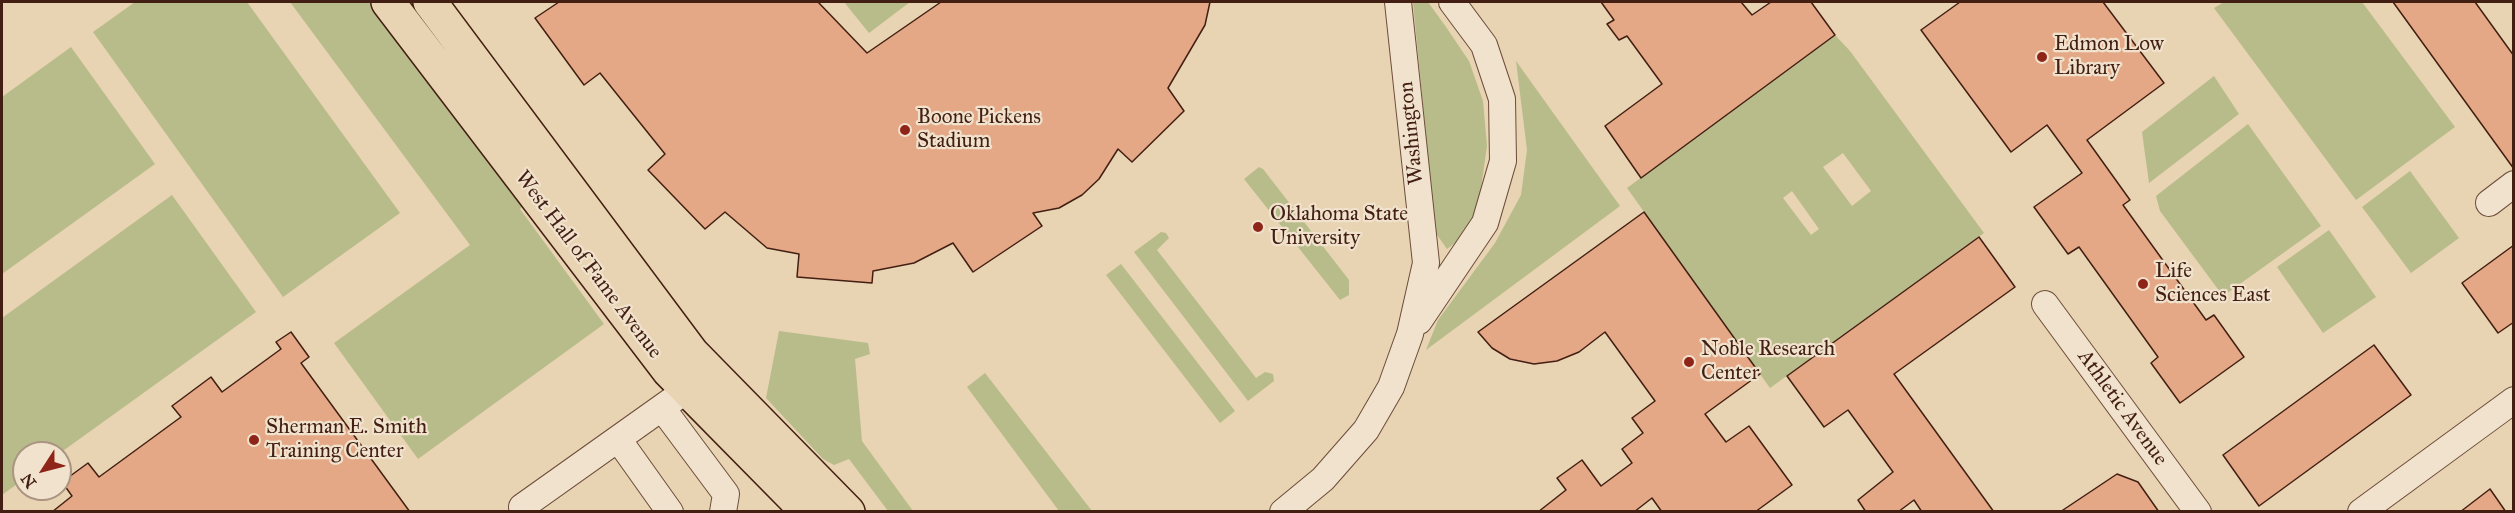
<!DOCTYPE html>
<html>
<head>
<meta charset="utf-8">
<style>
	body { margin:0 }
	#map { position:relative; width:2515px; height:513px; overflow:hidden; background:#e8d3b2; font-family:"IM FELL Great Primer",serif }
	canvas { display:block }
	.frame { position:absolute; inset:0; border:3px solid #421f12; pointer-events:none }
	.north { position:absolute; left:12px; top:441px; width:60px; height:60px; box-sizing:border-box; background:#f0e2cd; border:2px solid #aa9482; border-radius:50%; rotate:234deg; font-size:16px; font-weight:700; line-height:24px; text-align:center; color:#421f12 }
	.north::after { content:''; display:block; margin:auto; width:21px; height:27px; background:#8f2418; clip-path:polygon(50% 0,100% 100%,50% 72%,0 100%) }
</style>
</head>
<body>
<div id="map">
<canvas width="2515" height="513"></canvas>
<div class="frame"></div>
<div class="north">N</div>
</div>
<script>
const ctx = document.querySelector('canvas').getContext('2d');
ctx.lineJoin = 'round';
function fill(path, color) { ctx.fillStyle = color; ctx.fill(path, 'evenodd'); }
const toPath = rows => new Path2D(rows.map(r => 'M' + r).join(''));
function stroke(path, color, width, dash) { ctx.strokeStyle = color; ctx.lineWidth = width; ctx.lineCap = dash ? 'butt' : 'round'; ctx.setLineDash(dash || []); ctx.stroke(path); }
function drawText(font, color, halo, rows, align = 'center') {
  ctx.font = font + ' "IM FELL Great Primer",serif'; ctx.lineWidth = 4.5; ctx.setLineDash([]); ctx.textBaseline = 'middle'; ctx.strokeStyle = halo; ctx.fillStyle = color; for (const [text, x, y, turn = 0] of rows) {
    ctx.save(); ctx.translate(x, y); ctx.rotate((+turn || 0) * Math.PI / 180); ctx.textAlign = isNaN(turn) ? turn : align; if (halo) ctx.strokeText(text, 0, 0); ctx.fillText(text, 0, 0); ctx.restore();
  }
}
const green = toPath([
	[135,2,247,2,400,213,283,297,93,32],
	[290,2,374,2,524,205,520,209,604,324,418,459,334,343,470,245],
	[844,2,910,2,869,33],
	[1413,2,1428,2,1446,27,1469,61,1483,101,1487,146,1481,188,1473,218,1458,241,1447,249,1435,232],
	[2224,2,2362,2,2455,127,2356,200,2214,8],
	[1835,35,1850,51,1984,233,1770,388,1627,188],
	[1843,153,1871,191,1852,206,1823,167],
	[1792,191,1819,229,1811,235,1783,198],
	[71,47,155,164,2,274,2,97],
	[1516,61,1620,206,1426,350,1438,320,1495,243,1521,195,1527,150],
	[2214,76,2239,114,2149,183,2142,132],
	[2248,124,2321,226,2223,296,2160,211,2156,196],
	[1259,167,1263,169,1349,280,1349,295,1340,300,1244,179],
	[2410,171,2459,238,2411,273,2362,207],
	[172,195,256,312,60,453,24,453,24,479,2,495,2,318],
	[2329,230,2376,297,2323,333,2277,267],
	[1161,232,1166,233,1169,238,1157,250,1256,378,1265,372,1273,374,1274,381,1248,401,1134,252],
	[1121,264,1235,411,1220,423,1106,275],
	[779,331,868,343,870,354,855,359,862,441,913,511,888,511,849,459,834,465,823,459,766,398],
	[985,373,1092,511,1059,511,967,387]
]);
const building = toPath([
	[559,2,818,2,867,53,941,2,1210,2,1205,25,1168,88,1184,111,1132,162,1118,149,1099,179,1082,195,1059,208,1033,213,1042,226,973,272,953,243,914,263,873,271,872,283,797,277,799,254,767,248,725,212,705,229,648,170,665,154,620,98,600,73,584,85,535,18,559,2],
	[1601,2,1741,2,1752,15,1771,2,1811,2,1835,35,1641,178,1605,126,1662,84,1627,36,1619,40,1607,24,1614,20,1601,2],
	[1960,2,2103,2,2164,83,2087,140,2130,200,2123,205,2206,320,2214,315,2244,357,2180,403,2151,363,2158,357,2079,247,2068,254,2034,207,2082,173,2047,125,2011,152,1921,30,1960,2],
	[2393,2,2475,2,2514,56,2514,169,2393,2],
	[1644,212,1760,374,1705,414,1726,442,1749,426,1792,485,1755,512,1662,512,1652,498,1634,512,1538,512,1566,490,1557,478,1582,460,1601,486,1632,463,1622,449,1643,433,1632,418,1655,401,1605,332,1579,352,1557,361,1534,364,1510,359,1492,348,1478,332,1644,212],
	[1979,237,2015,287,1894,374,1994,512,1922,512,1914,500,1898,512,1866,512,1858,500,1893,472,1848,410,1824,427,1787,376,1979,237],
	[2514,245,2514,322,2498,333,2462,283,2514,245],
	[291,332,309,357,301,363,410,512,52,512,72,496,62,482,88,463,99,477,181,417,172,406,211,377,222,392,281,349,276,342,291,332],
	[2374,345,2411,395,2259,506,2223,455,2374,345],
	[2117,474,2138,482,2159,512,2060,512,2117,474],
	[2490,489,2506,512,2460,512,2490,489]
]);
const minor = toPath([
	[2489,203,2514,184],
	[2045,304,2198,512],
	[1419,321,1485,223,1503,161,1502,99,1484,45,1452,2],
	[662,408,726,494,723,512],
	[618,439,670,512],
	[525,512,522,507,688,389],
	[1283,512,1323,479,1366,430,1391,387,1410,334,1426,263,1398,2],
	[2361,512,2514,400]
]);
const major = toPath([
	[388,2,669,371,808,512],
	[430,2,692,353,848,512]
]);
const markers = [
	[2042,57,6,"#8f2418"],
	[905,130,6,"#8f2418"],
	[1258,227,6,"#8f2418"],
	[2143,284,6,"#8f2418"],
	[1689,362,6,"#8f2418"],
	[254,440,6,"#8f2418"]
];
const poiNames = [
	["Edmon Low",2054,45],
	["Library",2054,69],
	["Boone Pickens",917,118],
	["Stadium",917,142],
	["Oklahoma State",1270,215],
	["University",1270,239],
	["Life",2155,272],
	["Sciences East",2155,296],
	["Noble Research",1701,350],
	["Center",1701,374],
	["Sherman E. Smith",266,428],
	["Training Center",266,452]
];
const streetNames = [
	["Washington",1412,133,-96],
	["West Hall of Fame Avenue",588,265,53],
	["Athletic Avenue",2122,408,54]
];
fill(green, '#b8bc8a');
fill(building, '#e5a886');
stroke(building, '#421f12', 1.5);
stroke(minor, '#6c4c3a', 28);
stroke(major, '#421f12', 36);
stroke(minor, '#f0e2cd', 26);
stroke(major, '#e8d3b2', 33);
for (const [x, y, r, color] of markers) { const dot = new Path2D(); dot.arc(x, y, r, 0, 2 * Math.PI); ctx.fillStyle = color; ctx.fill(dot); stroke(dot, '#f0e2cd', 2); }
drawText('21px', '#421f12', '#f0e2cd', poiNames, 'left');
drawText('21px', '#421f12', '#f0e2cd', streetNames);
</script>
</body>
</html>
